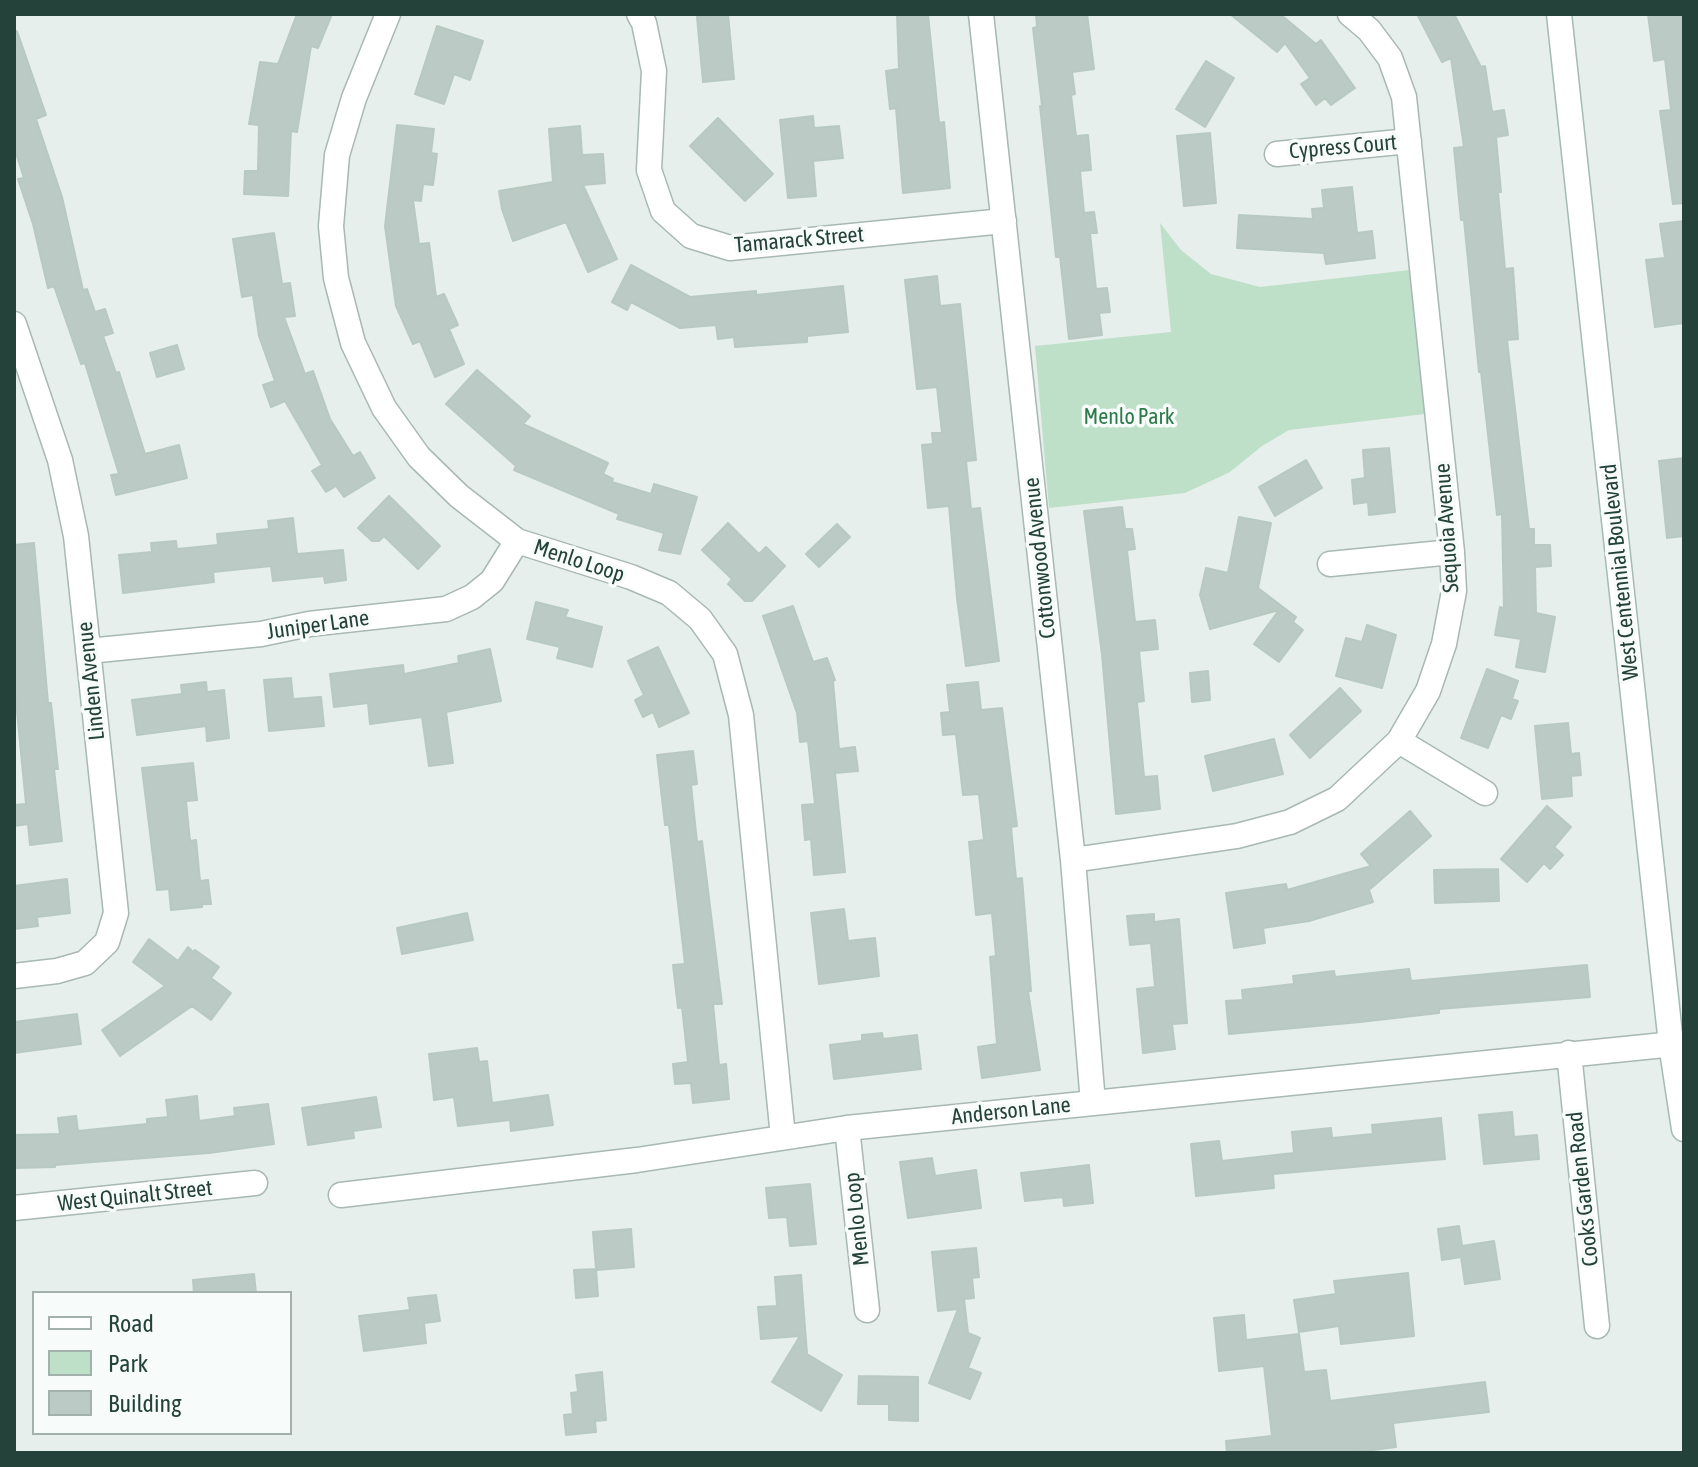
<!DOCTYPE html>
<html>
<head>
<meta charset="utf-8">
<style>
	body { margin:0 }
	#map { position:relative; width:1698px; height:1467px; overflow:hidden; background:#e6efeb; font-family:"Asap Condensed",sans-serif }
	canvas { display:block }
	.frame { position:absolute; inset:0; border:16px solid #24423a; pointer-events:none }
	.legend { position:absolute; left:32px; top:1291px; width:260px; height:144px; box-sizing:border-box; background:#f7fbf9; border:2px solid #a3b1ad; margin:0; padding:10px 14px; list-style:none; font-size:24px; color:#24423a }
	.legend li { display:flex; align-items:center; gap:16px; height:40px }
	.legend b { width:40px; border:2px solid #a3b1ad }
</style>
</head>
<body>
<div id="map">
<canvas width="1698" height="1467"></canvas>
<div class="frame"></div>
<ul class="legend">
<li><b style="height:10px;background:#fff"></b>Road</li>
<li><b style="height:22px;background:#bfe0c8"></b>Park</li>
<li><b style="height:22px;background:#bbcac4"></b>Building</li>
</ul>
</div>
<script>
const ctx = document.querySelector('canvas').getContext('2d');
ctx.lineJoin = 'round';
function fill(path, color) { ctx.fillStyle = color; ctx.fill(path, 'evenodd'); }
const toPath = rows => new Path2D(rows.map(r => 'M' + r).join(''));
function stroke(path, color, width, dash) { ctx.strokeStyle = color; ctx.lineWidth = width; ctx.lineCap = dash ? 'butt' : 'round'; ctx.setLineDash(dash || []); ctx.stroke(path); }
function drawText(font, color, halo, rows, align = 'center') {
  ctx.font = font + ' "Asap Condensed",sans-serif'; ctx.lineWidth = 7; ctx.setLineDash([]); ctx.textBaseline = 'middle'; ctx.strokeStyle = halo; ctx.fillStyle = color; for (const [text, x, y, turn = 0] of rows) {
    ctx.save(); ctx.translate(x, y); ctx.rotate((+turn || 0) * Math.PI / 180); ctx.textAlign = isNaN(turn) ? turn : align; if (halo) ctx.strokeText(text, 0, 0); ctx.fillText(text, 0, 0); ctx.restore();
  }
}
const green = toPath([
	[1160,223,1181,250,1211,274,1260,287,1410,270,1425,414,1289,430,1262,446,1230,472,1185,493,1049,508,1035,346,1171,332]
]);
const building = toPath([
	[297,14,332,14,318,48,311,46,297,132,291,131,288,196,244,194,245,171,258,171,259,125,249,124,260,62,278,64,297,14],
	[728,14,734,79,703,82,697,17,728,14],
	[897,14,928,14,939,123,944,122,950,188,903,193,896,108,890,109,886,71,899,69,897,14],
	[1036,14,1087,14,1094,69,1072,72,1075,94,1071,95,1076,136,1088,135,1091,170,1080,171,1084,213,1094,212,1097,233,1090,233,1096,289,1107,288,1110,312,1099,313,1102,335,1069,339,1060,256,1056,257,1040,106,1042,106,1033,28,1037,27,1036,14],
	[1230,14,1280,14,1316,44,1321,40,1355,88,1331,105,1325,98,1316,105,1301,84,1310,78,1285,43,1277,52,1230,14],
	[1417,14,1454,14,1481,67,1485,66,1492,112,1504,110,1508,135,1496,137,1501,192,1498,192,1505,269,1513,268,1518,339,1507,340,1529,529,1534,529,1534,545,1550,545,1551,566,1535,567,1536,613,1555,617,1545,672,1516,667,1521,639,1495,635,1500,607,1504,608,1502,514,1497,515,1481,372,1479,372,1464,220,1461,220,1454,148,1464,147,1451,58,1442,62,1417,14],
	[1648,14,1684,14,1684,203,1673,204,1660,111,1671,110,1665,59,1654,61,1648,14],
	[437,26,483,41,470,80,454,74,444,104,415,94,437,26],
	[17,31,46,115,36,119,62,197,83,290,87,289,95,312,105,309,113,333,103,336,116,373,119,372,145,454,179,445,187,478,116,495,111,475,119,474,85,363,81,364,54,286,48,288,33,224,18,179,24,178,14,147,14,32,17,31],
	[1206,61,1234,78,1205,127,1176,109,1206,61],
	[813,116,814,128,839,126,843,158,813,161,816,196,788,198,780,120,813,116],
	[718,118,773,174,745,201,690,146,718,118],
	[397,125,434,129,431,153,437,154,433,185,423,184,421,201,413,200,419,244,429,243,436,297,444,294,458,325,449,329,464,364,435,377,420,341,413,344,396,306,385,226,397,125],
	[580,126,582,155,603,154,605,183,583,185,617,259,588,272,566,222,513,241,502,209,499,191,553,182,549,129,580,126],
	[1210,133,1216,203,1184,206,1177,136,1210,133],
	[1352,187,1357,233,1372,231,1375,258,1326,264,1324,253,1237,248,1239,215,1313,219,1312,209,1324,208,1322,190,1352,187],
	[1684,221,1684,323,1655,327,1646,260,1665,258,1660,224,1684,221],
	[274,233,282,284,290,283,295,316,284,317,305,374,313,371,330,419,353,456,360,452,375,478,344,497,336,486,326,492,312,471,322,465,285,401,271,407,263,385,275,381,259,336,253,295,242,297,233,239,274,233],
	[631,265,690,297,756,291,756,295,843,286,848,332,807,336,807,342,735,347,734,337,718,339,716,325,680,328,631,302,627,310,612,302,631,265],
	[937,276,940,306,960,304,976,460,966,461,971,509,980,508,999,661,966,666,957,598,949,506,928,508,922,445,933,444,932,433,942,433,937,387,917,389,905,280,937,276],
	[177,345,184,369,157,377,150,353,177,345],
	[477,370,530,416,523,424,608,463,603,474,613,479,612,482,651,494,654,484,697,497,680,554,659,550,664,533,617,519,619,514,514,470,516,466,446,404,477,370],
	[1389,448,1395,512,1369,515,1368,502,1354,504,1352,480,1365,478,1363,450,1389,448],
	[1684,458,1684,536,1667,538,1659,461,1684,458],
	[1306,460,1322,488,1275,516,1259,487,1306,460],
	[389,496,440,546,418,569,384,536,379,541,372,541,358,528,389,496],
	[1122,507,1125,529,1132,529,1135,549,1127,550,1135,622,1155,620,1158,649,1139,651,1144,701,1137,702,1144,777,1157,776,1160,809,1116,814,1102,655,1084,511,1122,507],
	[1239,517,1271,523,1258,588,1296,617,1293,622,1303,630,1279,662,1254,644,1279,610,1210,629,1200,595,1206,568,1228,573,1239,517],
	[293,518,297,554,343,550,346,580,325,583,324,576,273,581,271,566,213,572,214,582,123,593,119,555,152,552,151,543,176,541,177,549,218,545,217,534,269,529,268,521,293,518],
	[728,523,759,554,766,547,785,566,752,601,745,601,728,584,732,579,702,550,728,523],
	[837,524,850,537,819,567,806,554,837,524],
	[34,543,48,703,51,703,58,769,54,769,62,841,30,845,28,824,14,826,14,805,26,804,14,681,14,545,34,543],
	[536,602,568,610,565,617,602,627,592,667,557,658,560,647,527,639,536,602],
	[793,606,813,662,827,658,835,680,833,681,839,749,855,747,858,771,835,773,845,872,814,875,811,839,805,840,802,805,815,804,808,741,800,742,797,713,763,616,793,606],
	[1367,625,1396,635,1382,688,1336,676,1346,638,1362,642,1367,625],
	[658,647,689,713,659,727,653,712,643,717,635,700,644,695,628,661,658,647],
	[490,649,501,701,446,712,453,763,429,766,422,717,370,724,368,703,334,707,330,674,403,665,404,674,459,663,458,656,490,649],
	[1487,669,1518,681,1512,699,1518,701,1511,719,1501,715,1488,748,1461,738,1487,669],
	[1208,671,1210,700,1192,702,1190,673,1208,671],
	[291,678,293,699,321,697,324,726,269,731,264,680,291,678],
	[206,682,207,692,224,690,229,738,207,741,206,726,137,735,132,700,182,694,181,685,206,682],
	[978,682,981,710,1002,708,1017,826,1011,827,1016,879,1022,878,1031,991,1028,991,1040,1070,982,1078,978,1047,997,1044,990,957,996,956,992,913,976,915,969,842,984,840,979,794,963,795,956,734,943,735,941,713,950,712,947,685,978,682],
	[1340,688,1361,711,1310,758,1290,735,1340,688],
	[1568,723,1571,754,1579,753,1581,775,1571,776,1572,796,1542,799,1535,726,1568,723],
	[1274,739,1283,774,1213,791,1205,756,1274,739],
	[693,751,697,784,691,785,697,842,702,841,722,1004,713,1004,719,1065,726,1064,729,1099,693,1103,691,1083,675,1084,673,1064,688,1062,682,1007,678,1008,673,965,685,964,669,825,665,825,657,755,693,751],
	[193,763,197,800,186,801,190,841,196,840,200,881,208,880,211,904,202,904,202,907,171,910,169,889,157,890,142,768,193,763],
	[1547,806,1571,827,1554,847,1563,855,1550,869,1544,863,1527,882,1501,859,1547,806],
	[1410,811,1431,836,1369,890,1373,902,1309,921,1263,928,1265,943,1234,948,1226,893,1286,884,1287,890,1371,866,1361,854,1410,811],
	[1498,869,1499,901,1435,903,1434,870,1498,869],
	[67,879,70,913,37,917,38,926,14,929,14,886,67,879],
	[844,909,848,941,875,938,879,976,819,984,811,913,844,909],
	[467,913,473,940,402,954,397,928,467,913],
	[1154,914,1154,922,1179,919,1187,1023,1172,1024,1175,1049,1143,1053,1137,989,1155,987,1151,943,1130,945,1127,916,1154,914],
	[149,939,178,961,188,947,193,952,195,950,219,967,211,978,231,993,211,1020,192,1006,120,1056,102,1030,165,986,133,962,149,939],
	[1587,965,1590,997,1439,1009,1439,1013,1360,1022,1229,1034,1226,1001,1243,1000,1242,990,1294,984,1293,976,1334,971,1335,977,1409,969,1411,981,1587,965],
	[77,1014,81,1044,14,1053,14,1022,77,1014],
	[882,1033,883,1039,917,1035,921,1069,834,1079,830,1045,862,1041,862,1035,882,1033],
	[477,1048,479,1062,487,1061,492,1103,548,1095,553,1125,511,1131,510,1120,458,1126,454,1097,434,1100,429,1054,477,1048],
	[197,1096,199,1121,235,1116,234,1108,268,1104,274,1144,209,1153,55,1165,55,1167,14,1168,14,1135,60,1134,58,1118,76,1116,78,1131,147,1124,147,1119,168,1117,166,1100,197,1096],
	[376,1097,381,1127,353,1131,354,1138,308,1145,302,1108,376,1097],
	[1512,1112,1514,1137,1537,1135,1539,1159,1484,1164,1479,1115,1512,1112],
	[1441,1118,1445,1159,1273,1174,1274,1188,1196,1196,1191,1144,1219,1141,1222,1161,1294,1153,1292,1132,1331,1128,1332,1138,1373,1134,1372,1125,1441,1118],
	[932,1158,935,1176,976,1170,981,1208,908,1218,900,1162,932,1158],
	[1089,1165,1093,1203,1064,1206,1063,1197,1025,1201,1021,1173,1089,1165],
	[810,1184,816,1244,790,1246,787,1217,769,1218,766,1188,810,1184],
	[1459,1226,1462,1246,1494,1241,1500,1279,1465,1284,1461,1257,1442,1260,1438,1229,1459,1226],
	[631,1229,634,1267,596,1270,598,1296,576,1298,574,1270,596,1269,593,1232,631,1229],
	[976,1248,979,1277,972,1278,974,1298,964,1299,968,1333,980,1338,968,1368,981,1373,970,1399,929,1383,958,1309,938,1311,932,1252,976,1248],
	[1408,1273,1414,1336,1341,1344,1339,1326,1299,1332,1294,1300,1336,1294,1334,1281,1408,1273],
	[254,1274,256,1293,194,1293,193,1280,254,1274],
	[801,1275,807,1354,842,1375,821,1411,772,1382,800,1336,761,1339,758,1307,777,1306,775,1277,801,1275],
	[436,1295,440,1321,424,1323,426,1343,364,1351,359,1316,410,1310,408,1298,436,1295],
	[1244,1315,1246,1340,1299,1334,1304,1372,1326,1370,1330,1401,1485,1382,1489,1412,1393,1423,1396,1447,1350,1453,1227,1453,1226,1441,1272,1436,1264,1366,1219,1371,1214,1318,1244,1315],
	[602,1372,606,1420,595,1421,596,1432,566,1435,564,1415,573,1414,571,1393,578,1392,576,1375,602,1372],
	[859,1376,918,1377,918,1421,889,1420,889,1404,858,1404,859,1376]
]);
const minor = toPath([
	[388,14,354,98,337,155,331,226,336,278,353,343,384,408,419,457,459,496,517,541,631,577,669,593,700,619,725,654,741,715,783,1137],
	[639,14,644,23,654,71,649,170,663,211,691,236,730,248,1004,221],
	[981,14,1073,860,1093,1103],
	[1277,154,1409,141],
	[14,324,60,460,76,536,116,913,107,942,85,963,57,971,14,976],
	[1330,564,1452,552],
	[88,651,261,634,309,624,446,609,472,597,492,581,517,541],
	[1399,741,1485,793],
	[1073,860,1237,836,1290,822,1337,799,1399,741,1428,691,1444,644,1454,591,1452,552,1404,97,1390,58,1369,30,1350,14],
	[1569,1053,1597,1326],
	[847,1128,867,1310],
	[341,1195,637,1160,847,1128,1684,1043],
	[14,1208,255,1183]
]);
const secondary = toPath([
	[1559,14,1671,1044,1684,1129]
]);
const streetNames = [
	["Cypress Court",1343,147,-5],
	["Tamarack Street",799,240,-5],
	["Sequoia Avenue",1447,528,-94],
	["Cottonwood Avenue",1040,558,-96],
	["Menlo Loop",579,561,18],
	["West Centennial Boulevard",1620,572,-96],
	["Juniper Lane",318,625,-8],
	["Linden Avenue",91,681,-96],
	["Anderson Lane",1011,1111,-6],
	["Cooks Garden Road",1583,1189,-96],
	["West Quinalt Street",135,1196,-6],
	["Menlo Loop",857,1219,-96]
];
const parkNames = [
	["Menlo Park",1129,417]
];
fill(green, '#bfe0c8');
fill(building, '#bbcac4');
stroke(building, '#b8c9c2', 2);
stroke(minor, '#a8b8b2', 27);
stroke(secondary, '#a4bbb3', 27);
stroke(minor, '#fff', 24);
stroke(secondary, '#fff', 24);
drawText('22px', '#24423a', '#f7fbf9', streetNames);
drawText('22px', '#2d7a4b', '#f7fbf9', parkNames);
</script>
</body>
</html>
